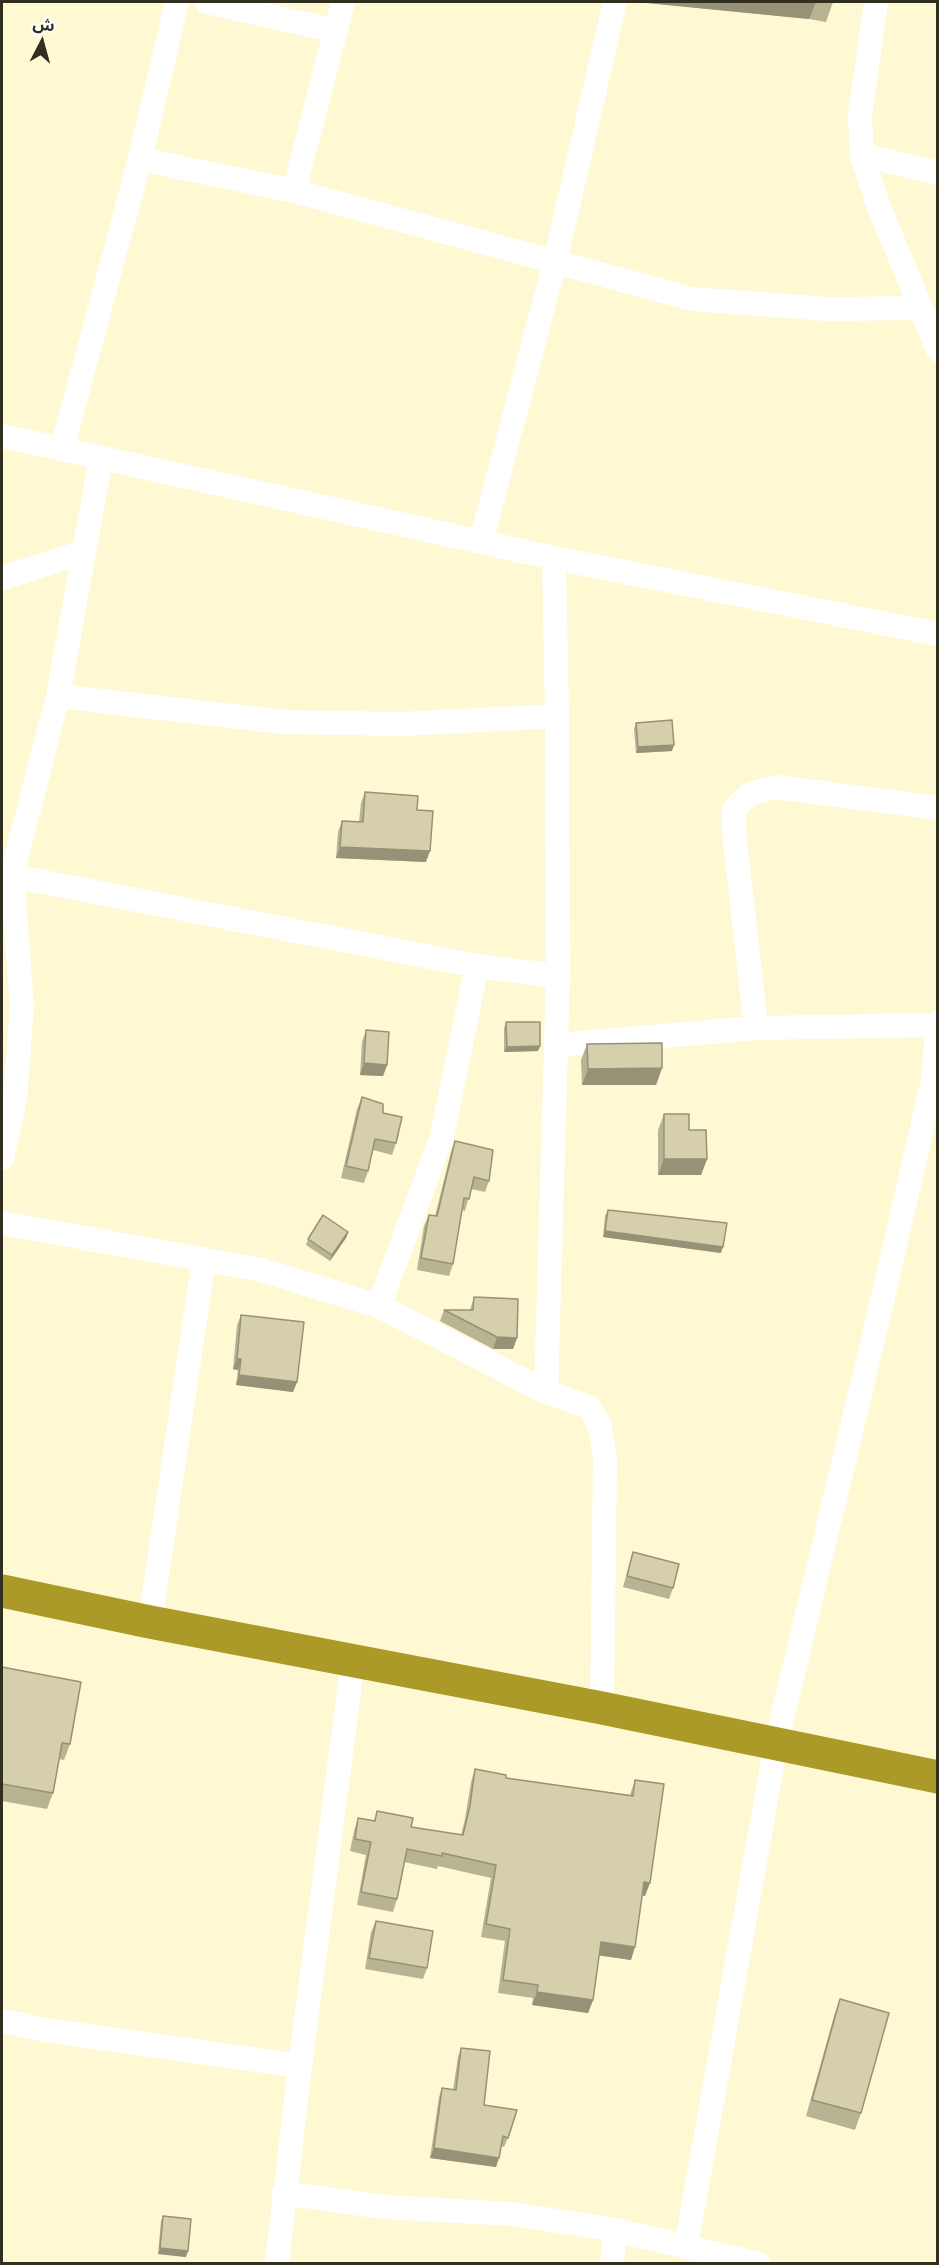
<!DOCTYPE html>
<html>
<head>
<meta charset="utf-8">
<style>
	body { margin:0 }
	#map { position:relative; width:939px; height:2265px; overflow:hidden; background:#fef9d3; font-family:"Asap Condensed","Noto Sans Arabic",sans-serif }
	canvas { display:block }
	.frame { position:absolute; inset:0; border:3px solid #312f20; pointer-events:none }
	.north { position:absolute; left:12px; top:12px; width:60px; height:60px; -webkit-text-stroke:4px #fff; paint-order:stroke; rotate:6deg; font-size:16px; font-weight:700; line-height:24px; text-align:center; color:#312f20 }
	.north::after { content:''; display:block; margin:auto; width:21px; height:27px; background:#312f20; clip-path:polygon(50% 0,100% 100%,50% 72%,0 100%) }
</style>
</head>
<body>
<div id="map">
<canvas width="939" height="2265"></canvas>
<div class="frame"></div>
<div class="north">ش</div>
</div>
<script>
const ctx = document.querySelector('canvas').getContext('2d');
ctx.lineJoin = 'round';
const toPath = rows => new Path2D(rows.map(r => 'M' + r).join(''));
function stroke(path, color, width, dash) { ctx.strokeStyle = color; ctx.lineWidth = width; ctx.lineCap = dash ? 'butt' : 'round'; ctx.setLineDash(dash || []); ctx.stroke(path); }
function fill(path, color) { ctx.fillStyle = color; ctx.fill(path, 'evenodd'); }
const street = toPath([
	[207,2,336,31],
	[876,2,860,115,862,155,877,202,938,350],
	[862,155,938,173],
	[140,159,294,191,692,299,827,309,920,308],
	[294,191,343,2],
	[2,436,554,558,938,634],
	[62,449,140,159,177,2],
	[481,542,555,262,615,2],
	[2,578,84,552],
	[58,696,283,722,402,724,557,716],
	[2,874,477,966,558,976],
	[756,1028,734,831,734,809,750,794,776,787,938,808],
	[556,1045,756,1028,937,1025],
	[2,1158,15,1099,22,1006,12,874,58,696,101,458],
	[2,1223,261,1270,379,1306,546,1392,589,1407,599,1424,605,1457,602,1708],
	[379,1306,442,1136,477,966],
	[546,1392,558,976,557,716,554,558],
	[150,1622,204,1259],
	[2,2021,45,2030,300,2066],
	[284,2193,383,2207,513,2214,615,2230,759,2264],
	[686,2247,776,1744,881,1306,933,1080,938,1023],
	[277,2264,300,2066,353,1661],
	[612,2264,615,2230]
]);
const highway = toPath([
	[2,1591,150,1622,602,1708,938,1777]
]);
const wall = toPath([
	[637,2,833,2,826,22,809,19],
	[636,723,672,751,636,753,634,729],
	[365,792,417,810,426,862,336,858,338,832,342,821,359,822,361,803],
	[506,1022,540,1046,538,1051,504,1052,504,1028],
	[366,1030,387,1065,383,1076,360,1075,362,1042],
	[587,1044,662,1068,656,1085,582,1085,581,1060],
	[362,1097,383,1113,396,1143,392,1155,373,1150,368,1171,364,1183,341,1178,357,1109],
	[664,1114,689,1130,707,1159,701,1175,658,1175,658,1130],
	[455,1141,489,1181,485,1192,471,1189,465,1211,462,1210,453,1264,449,1276,417,1270,424,1226,429,1215,435,1216,451,1152],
	[608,1210,721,1253,603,1237,605,1216],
	[348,1232,346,1238,330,1261,306,1245,308,1239],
	[474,1297,517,1338,513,1349,493,1349,440,1321,444,1310,470,1310],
	[241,1315,297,1382,293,1392,236,1385,238,1370,233,1369,237,1325],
	[633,1552,673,1588,669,1599,623,1587],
	[2,1667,70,1744,64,1760,59,1759,53,1793,47,1809,2,1801],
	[475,1769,506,1778,630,1795,635,1780,645,1896,642,1895,631,1960,599,1955,593,2000,588,2013,532,2005,533,1998,498,1993,505,1941,481,1937,491,1878,438,1866,437,1869,404,1862,397,1899,393,1912,357,1905,366,1855,350,1851,354,1831,358,1818,374,1821,377,1811,411,1827,461,1835,465,1819,471,1782],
	[376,1921,427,1968,423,1979,365,1969,371,1932],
	[840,1999,861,2113,855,2130,806,2116,834,2016],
	[461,2048,484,2105,508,2138,504,2147,501,2146,496,2167,430,2158,439,2097,442,2088,453,2090,458,2057],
	[163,2216,186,2257,158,2254,161,2221]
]);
const shadedWall = toPath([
	[637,2,816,2,809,19],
	[674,745,672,751,636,753,638,747],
	[340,847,430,851,426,862,336,858],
	[540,1046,538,1051,504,1052,507,1047],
	[364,1063,387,1065,383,1076,360,1075],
	[662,1068,656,1085,582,1085,588,1069],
	[664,1159,707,1159,701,1175,658,1175],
	[605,1231,723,1247,721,1253,603,1237],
	[348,1232,346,1238,330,1261,332,1255],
	[497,1337,517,1338,513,1349,493,1349],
	[237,1359,241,1359,238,1370,233,1369],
	[239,1375,297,1382,293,1392,236,1385],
	[644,1882,650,1883,645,1896,640,1895],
	[601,1942,635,1947,631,1960,596,1955],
	[537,1992,593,2000,588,2013,532,2005],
	[434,2148,499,2158,496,2167,430,2158],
	[160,2248,188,2251,186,2257,158,2254]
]);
const building = toPath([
	[672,720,674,745,638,747,636,723,672,720],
	[365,792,418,796,417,810,433,811,430,851,340,847,342,821,363,822,365,792],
	[506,1022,540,1022,540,1046,507,1047,506,1022],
	[366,1030,389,1032,387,1065,364,1063,366,1030],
	[662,1043,662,1068,588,1069,587,1044,662,1043],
	[362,1097,383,1104,383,1113,402,1117,396,1143,375,1139,368,1171,346,1166,362,1097],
	[664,1114,689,1114,689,1130,706,1130,707,1159,664,1159,664,1114],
	[455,1141,493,1150,489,1181,474,1177,469,1199,464,1198,453,1264,421,1258,429,1215,437,1216,455,1141],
	[608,1210,727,1223,723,1247,605,1231,608,1210],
	[323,1215,348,1232,332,1255,308,1239,323,1215],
	[474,1297,518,1299,517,1338,497,1337,444,1310,473,1310,474,1297],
	[241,1315,304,1322,297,1382,239,1375,241,1359,237,1359,241,1315],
	[633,1552,679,1564,673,1588,627,1576,633,1552],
	[2,1667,81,1682,70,1744,62,1743,53,1793,2,1784,2,1667],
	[475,1769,506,1775,506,1778,633,1796,635,1780,664,1784,650,1883,644,1882,635,1947,601,1942,593,2000,537,1992,538,1985,503,1980,510,1929,486,1924,496,1865,442,1853,442,1856,407,1849,397,1899,361,1892,371,1842,355,1839,358,1818,375,1821,377,1811,413,1818,411,1827,463,1835,470,1806,475,1769],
	[376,1921,433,1931,427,1968,369,1958,376,1921],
	[840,1999,889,2013,861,2113,812,2100,840,1999],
	[461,2048,490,2051,484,2105,517,2110,508,2138,503,2136,499,2158,434,2148,442,2088,456,2090,461,2048],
	[163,2216,191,2219,188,2251,160,2248,163,2216]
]);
stroke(street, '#fff', 24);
stroke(highway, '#ab9928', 33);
fill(wall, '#b7b393');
fill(shadedWall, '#959278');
fill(building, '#d5d0ab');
stroke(building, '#959278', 1.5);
</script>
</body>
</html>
